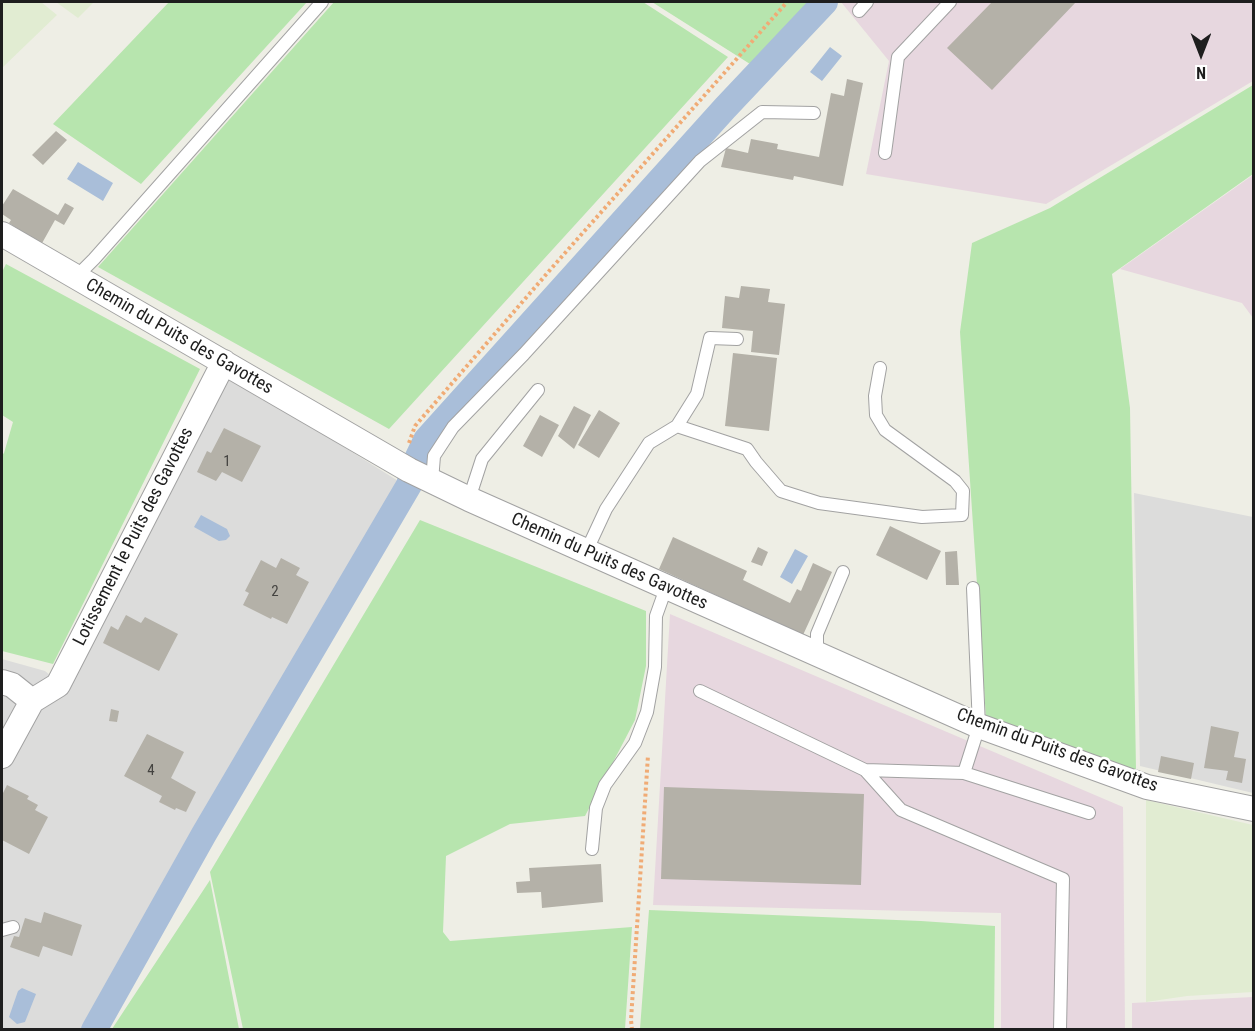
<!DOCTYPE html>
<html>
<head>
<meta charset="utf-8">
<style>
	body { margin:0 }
	#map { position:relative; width:1255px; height:1031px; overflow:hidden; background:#eeeee5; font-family:"Roboto Condensed",sans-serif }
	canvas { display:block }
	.frame { position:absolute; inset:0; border:3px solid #1e1e1e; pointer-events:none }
	.north { position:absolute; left:1171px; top:24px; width:60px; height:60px; -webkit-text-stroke:4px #fff; paint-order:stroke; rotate:180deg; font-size:16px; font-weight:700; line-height:24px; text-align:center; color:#1e1e1e }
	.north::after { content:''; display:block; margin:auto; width:21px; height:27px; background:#1e1e1e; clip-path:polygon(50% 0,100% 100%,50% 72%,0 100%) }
</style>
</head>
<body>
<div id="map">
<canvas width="1255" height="1031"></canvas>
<div class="frame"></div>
<div class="north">N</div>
</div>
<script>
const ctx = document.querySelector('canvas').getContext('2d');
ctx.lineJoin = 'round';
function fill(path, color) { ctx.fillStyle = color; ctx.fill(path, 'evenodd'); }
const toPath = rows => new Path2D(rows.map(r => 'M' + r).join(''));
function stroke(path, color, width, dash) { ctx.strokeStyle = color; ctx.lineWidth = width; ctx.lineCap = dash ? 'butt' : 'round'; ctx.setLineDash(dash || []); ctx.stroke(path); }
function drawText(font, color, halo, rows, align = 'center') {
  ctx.font = font + ' "Roboto Condensed",sans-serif'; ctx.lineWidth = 5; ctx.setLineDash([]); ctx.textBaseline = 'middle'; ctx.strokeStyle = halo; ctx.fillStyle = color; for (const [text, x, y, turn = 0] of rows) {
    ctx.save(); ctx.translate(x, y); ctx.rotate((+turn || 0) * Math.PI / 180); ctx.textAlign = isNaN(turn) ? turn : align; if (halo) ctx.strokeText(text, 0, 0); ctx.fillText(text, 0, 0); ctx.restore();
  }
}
const residential = toPath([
	[229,375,403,484,85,1029,2,1029,2,659,45,671,65,688],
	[1134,493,1253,517,1253,793,1140,766]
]);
const industrial = toPath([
	[841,2,1253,2,1253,81,1046,204,866,174,889,61],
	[1253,175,1253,318,1242,303,1120,269],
	[670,614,1123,807,1125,1029,1001,1029,1001,913,653,905],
	[1253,997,1253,1029,1132,1029,1132,1003]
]);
const farmland = toPath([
	[2,2,41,2,57,15,2,68],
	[56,2,94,2,78,18],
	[1146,800,1253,825,1253,992,1187,996,1146,1002]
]);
const grass = toPath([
	[169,2,307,2,141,184,53,124],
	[334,2,643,2,728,57,389,429,98,267],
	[652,2,811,2,750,64],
	[1253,85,1253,174,1112,274,1130,408,1136,770,986,718,960,332,972,243,1050,208],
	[6,264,200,369,53,664,2,651,2,455,4,453,13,422,2,415,2,272],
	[420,520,646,611,646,666,635,720,585,816,510,824,446,856,443,932,450,941,632,927,625,1029,243,1029,210,872],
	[210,880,239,1029,112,1029],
	[649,910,921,921,995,926,994,1029,640,1029]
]);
const water = toPath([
	[830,47,842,56,822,81,810,72],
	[78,162,113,183,103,201,67,179],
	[201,515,227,529,230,536,226,540,219,541,194,527],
	[795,549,808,556,792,584,780,577],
	[22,988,36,994,25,1022,17,1024,9,1017,18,991]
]);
const canal = toPath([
	[94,1030,204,834,409,485,416,461,426,440,725,108,825,2]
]);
const building = toPath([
	[992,2,1076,2,992,90,947,48],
	[847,79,863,83,843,186,794,176,793,180,721,167,726,148,748,153,751,139,778,144,777,149,819,157,831,93,844,96],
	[56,131,67,140,43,165,32,155],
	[13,189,58,215,65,203,74,208,64,225,55,220,41,245,9,223,11,220,2,214,2,206],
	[741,286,770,289,768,302,785,304,779,355,751,352,753,331,722,328,725,296,739,298],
	[733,353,777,358,769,431,725,426],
	[574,406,591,415,574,449,558,436],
	[599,410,620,423,599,458,578,445],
	[540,415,559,425,542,457,523,446],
	[224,428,261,446,242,482,222,472,216,481,197,472,207,451,211,453],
	[890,526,941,551,927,580,876,555],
	[673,537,747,571,743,580,790,603,797,589,801,591,813,563,832,572,803,635,659,569],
	[758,547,768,552,762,566,751,562],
	[957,551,959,585,946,585,945,552],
	[281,558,300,568,296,575,309,582,287,624,272,617,271,619,243,605,249,593,245,591,261,560,276,568],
	[126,615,141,623,145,617,178,634,159,671,103,643,111,626,118,630],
	[111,709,119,711,117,722,109,721],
	[1211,726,1239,732,1234,757,1246,759,1242,783,1226,780,1228,771,1204,768],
	[147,734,184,752,171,778,196,792,186,812,176,808,175,810,159,802,162,796,124,776],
	[1161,756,1194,763,1191,779,1158,772],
	[7,785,29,796,27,799,38,805,35,810,48,817,29,854,2,840,2,795],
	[664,787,864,794,861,885,661,879],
	[601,864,603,902,542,908,541,892,517,893,516,882,530,881,529,868],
	[44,912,82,925,72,956,43,946,39,957,10,947,14,936,19,937,25,918,41,923]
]);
const path = toPath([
	[409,443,415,426,550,270,787,2],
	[632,1030,631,1020,648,755]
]);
const service = toPath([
	[859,11,867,2],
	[885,153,898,57,950,2],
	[76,277,94,259,322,2],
	[677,426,697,394,710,338,737,339],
	[432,481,434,456,453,427,524,354,700,161,762,112,814,113],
	[469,499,482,459,538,390],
	[586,552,606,509,649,443,677,426,747,449,756,462,781,491,819,503,922,517,962,515,963,491,955,481,885,430,876,415,875,396,880,368],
	[973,588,979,726,964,773,865,770,901,810,1063,879,1060,1030],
	[817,655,817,634,843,572],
	[700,691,865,770],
	[964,773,1089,813],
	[592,849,596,808,605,785,635,743,647,712,655,667,656,616,666,588],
	[2,930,13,927]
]);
const minor = toPath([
	[2,234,409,470,469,499,979,726,1147,787,1254,809],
	[2,682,12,685,32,701],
	[2,756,32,701,58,685,224,362]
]);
const numberNames = [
	["1",227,462],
	["2",275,592],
	["4",151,771]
];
const streetNames = [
	["Chemin du Puits des Gavottes",179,337,30],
	["Lotissement le Puits des Gavottes",134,537,-63],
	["Chemin du Puits des Gavottes",609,562,24],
	["Chemin du Puits des Gavottes",1057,751,20]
];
fill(residential, '#dcdcdb');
fill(industrial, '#e7d7df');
fill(farmland, '#e1ecd2');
fill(grass, '#b7e5ae');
fill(water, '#a9bed9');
stroke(canal, '#a9bed9', 26);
fill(building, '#b4b1a8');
stroke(service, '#a2a2a2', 14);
stroke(minor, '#a2a2a2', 26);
stroke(path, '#f0ab75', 4, [3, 3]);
stroke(service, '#fff', 12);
stroke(minor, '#fff', 24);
drawText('15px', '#444340', null, numberNames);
drawText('18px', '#1e1e1e', '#fff', streetNames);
</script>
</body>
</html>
